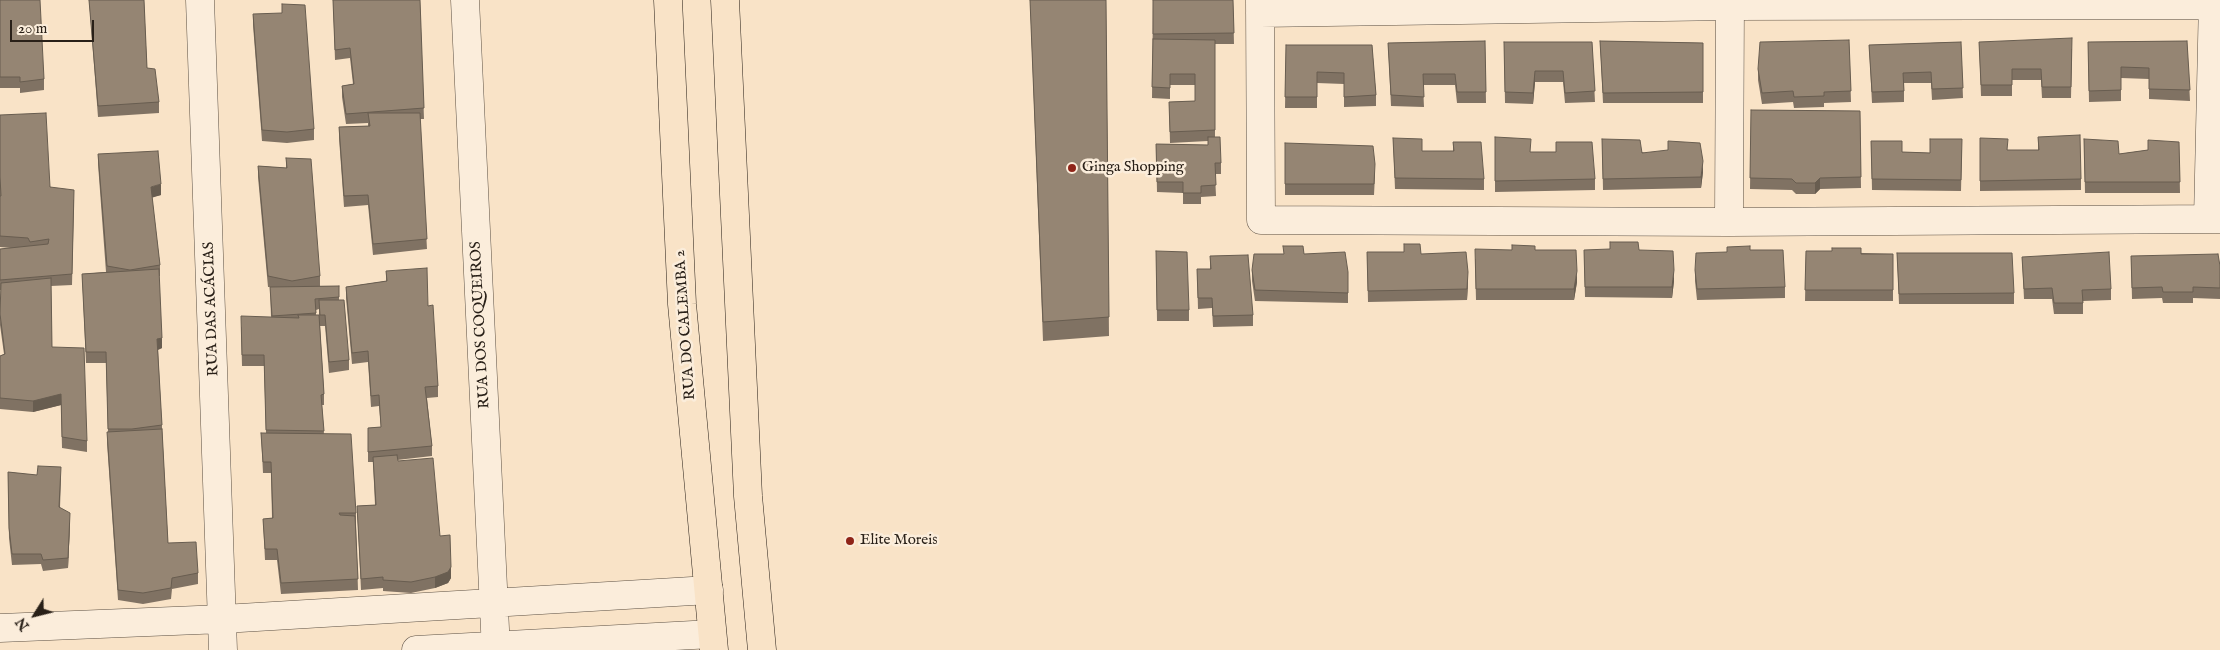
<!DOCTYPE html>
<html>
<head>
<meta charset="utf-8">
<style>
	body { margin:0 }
	#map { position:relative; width:2220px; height:650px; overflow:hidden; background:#f9e3c7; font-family:"IM FELL English",serif }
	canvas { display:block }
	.north { position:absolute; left:10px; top:590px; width:50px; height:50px; -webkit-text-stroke:4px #fbeddb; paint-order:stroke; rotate:234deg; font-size:14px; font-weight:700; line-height:20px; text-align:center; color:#292018 }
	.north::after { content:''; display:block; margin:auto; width:18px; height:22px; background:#292018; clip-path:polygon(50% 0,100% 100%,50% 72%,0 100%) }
	.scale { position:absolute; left:10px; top:20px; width:84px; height:22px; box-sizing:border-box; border:2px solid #292018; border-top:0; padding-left:6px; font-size:15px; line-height:18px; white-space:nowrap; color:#292018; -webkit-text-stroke:4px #fbeddb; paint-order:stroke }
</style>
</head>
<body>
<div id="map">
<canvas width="2220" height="650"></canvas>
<div class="north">N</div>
<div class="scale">20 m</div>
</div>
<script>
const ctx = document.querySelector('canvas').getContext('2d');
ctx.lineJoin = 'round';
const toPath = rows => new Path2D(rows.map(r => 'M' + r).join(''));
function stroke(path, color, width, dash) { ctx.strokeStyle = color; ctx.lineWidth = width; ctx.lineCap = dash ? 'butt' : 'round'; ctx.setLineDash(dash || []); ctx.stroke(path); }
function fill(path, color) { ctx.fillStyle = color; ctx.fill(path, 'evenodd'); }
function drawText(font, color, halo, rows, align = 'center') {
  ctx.font = font + ' "IM FELL English",serif'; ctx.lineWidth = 5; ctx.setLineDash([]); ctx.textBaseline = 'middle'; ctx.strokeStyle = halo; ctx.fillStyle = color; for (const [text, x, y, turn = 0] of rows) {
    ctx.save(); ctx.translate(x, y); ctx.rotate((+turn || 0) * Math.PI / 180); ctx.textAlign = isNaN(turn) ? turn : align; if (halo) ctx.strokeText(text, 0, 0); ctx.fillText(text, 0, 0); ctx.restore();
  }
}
const minor = toPath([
	[200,0,223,650],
	[465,0,496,650],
	[1260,0,1261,220,1729,222,2220,219],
	[1260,13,1730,6,2220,5],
	[2208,219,2213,0],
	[1729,222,1730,0],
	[0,628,223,619,709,590],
	[416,650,712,634]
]);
const major = toPath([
	[668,0,682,304,714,650],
	[725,0,748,496,762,650]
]);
const wall = toPath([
	[0,0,44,79,44,90,20,93,20,88,0,88],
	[89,0,144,0,147,68,159,102,159,113,98,117],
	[333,0,420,0,424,119,420,119,427,249,373,255,368,205,344,207,339,138,339,127,368,126,368,123,346,124,342,97,342,86,353,84,350,58,335,60],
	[1030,0,1106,0,1109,336,1043,341],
	[1153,0,1233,0,1234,44,1215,44,1215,137,1221,163,1221,174,1215,174,1216,196,1201,197,1201,204,1183,204,1183,193,1157,192,1156,144,1208,145,1208,141,1170,143,1169,102,1195,101,1195,85,1170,85,1170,99,1152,98],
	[253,14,314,129,314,140,287,143,262,141,253,25],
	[1849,40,1851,102,1824,103,1824,107,1794,108,1793,102,1762,104,1758,80,1758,69],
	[1485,41,1486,103,1457,103,1455,85,1423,85,1424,107,1391,106,1388,43],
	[1600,41,1703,43,1703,103,1603,103],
	[2187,41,2190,101,2149,99,2149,79,2121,78,2121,101,2089,102,2088,42],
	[1504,42,1592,42,1595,102,1565,103,1563,82,1535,82,1533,104,1505,103],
	[1961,42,1963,98,1932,100,1931,83,1904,83,1904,102,1872,103,1869,45],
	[1979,42,2072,49,2071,98,2042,98,2041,80,2012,80,2012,96,1981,96],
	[1286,45,1372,45,1376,95,1376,106,1344,107,1344,84,1317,83,1317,108,1285,108],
	[1751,110,1860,111,1861,188,1820,189,1815,194,1796,194,1792,190,1750,189],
	[0,115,50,187,74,200,72,285,51,286,52,347,87,441,87,452,62,448,61,405,33,412,0,409,0,356,4,354,0,325,1,290,0,290,0,249,11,248,0,247],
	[1495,137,1595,179,1595,190,1495,192],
	[2038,137,2081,179,2081,190,1980,191,1980,138,2008,150,2038,150],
	[1393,138,1422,151,1453,151,1453,142,1484,179,1484,190,1395,189],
	[1602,139,1703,172,1701,188,1603,190],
	[2084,139,2119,154,2148,150,2179,142,2180,193,2085,193],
	[1871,141,1902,152,1930,153,1962,150,1961,191,1872,190],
	[1285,143,1375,175,1374,195,1285,195],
	[98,154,161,195,152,197,160,265,160,276,159,276,162,348,158,350,168,543,198,573,198,584,172,589,171,599,143,604,118,600,107,443,108,432,106,363,86,363,82,274,106,272,98,164],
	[286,158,320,276,320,286,339,286,339,300,349,360,349,370,329,373,325,326,320,326,324,394,324,405,322,405,324,434,356,513,356,524,358,590,281,594,277,560,265,560,263,519,272,518,271,473,263,473,261,433,266,433,264,366,242,366,241,327,271,317,270,287,272,287,268,287,258,177,258,166,286,168],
	[319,309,319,315,316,315,316,310],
	[1535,250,1577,282,1574,300,1476,300,1475,259],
	[1584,250,1639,250,1674,281,1672,298,1585,297],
	[1750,250,1785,287,1785,298,1697,300,1695,281,1695,270,1727,252],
	[1156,251,1189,310,1189,321,1157,321],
	[1806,251,1893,254,1893,301,1805,301],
	[1367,252,1421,254,1468,282,1467,300,1368,302],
	[1897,253,2014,293,2014,304,1899,304],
	[1283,254,1304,254,1348,272,1348,303,1255,301,1252,281,1252,270],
	[1210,256,1253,315,1253,326,1213,327,1212,308,1198,309,1197,269,1210,269],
	[2131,256,2220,266,2220,299,2193,298,2193,303,2163,303,2162,298,2132,299],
	[2022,257,2111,289,2111,300,2083,301,2083,314,2054,314,2052,299,2024,299],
	[386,271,428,306,438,386,438,397,427,398,432,446,432,456,397,460,440,536,451,578,448,583,435,588,411,593,383,591,383,588,361,590,357,506,375,505,373,462,368,462,368,428,381,427,379,406,371,407,368,362,352,364,346,298,346,287,386,281],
	[8,472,61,478,60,508,70,524,68,568,43,571,41,564,12,565,9,538]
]);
const shadedWall = toPath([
	[1535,71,1535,82,1533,104,1533,93],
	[1703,161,1703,172,1701,188,1701,177],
	[1820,178,1820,189,1815,194,1815,183],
	[161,184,161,195,151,198,151,187],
	[1674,270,1674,281,1672,298,1672,287],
	[1577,271,1577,282,1574,300,1574,289],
	[1468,272,1468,282,1467,300,1467,289],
	[162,338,162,348,157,350,157,339],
	[61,394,61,405,33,412,33,401],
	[70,513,70,524,68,568,68,558],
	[451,567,451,578,448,583,435,588,435,577]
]);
const building = toPath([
	[0,0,40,0,44,79,20,82,20,77,0,77,0,0],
	[89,0,144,0,147,68,155,69,159,102,98,106,89,0],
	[333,0,420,0,424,108,346,114,342,86,354,84,350,48,335,50,333,0],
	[1030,0,1106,0,1109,317,1043,322,1030,0],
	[1153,0,1233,0,1234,33,1153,34,1153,0],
	[282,4,305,5,314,129,287,132,262,130,253,14,282,13,282,4],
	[2072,38,2071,87,2042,87,2041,69,2012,69,2012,85,1981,85,1979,42,2072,38],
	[1153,39,1215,40,1215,130,1170,132,1169,102,1195,101,1195,74,1170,74,1170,88,1152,87,1153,39],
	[1849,40,1851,91,1824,92,1824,96,1794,97,1793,91,1762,93,1758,69,1760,42,1849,40],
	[1485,41,1486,92,1457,92,1455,74,1423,74,1424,97,1391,95,1388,43,1485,41],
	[1600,41,1703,43,1703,92,1603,93,1600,41],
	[2187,41,2190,90,2149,89,2149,68,2121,67,2121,90,2089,91,2088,42,2187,41],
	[1504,42,1592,42,1595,91,1565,93,1563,71,1535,71,1533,93,1505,92,1504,42],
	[1961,42,1963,88,1932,89,1931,72,1903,73,1904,91,1872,92,1869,45,1961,42],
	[1286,45,1372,45,1376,95,1344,97,1344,73,1317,72,1317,97,1285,97,1286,45],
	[1751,110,1860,111,1861,177,1820,178,1815,183,1796,183,1792,179,1750,178,1751,110],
	[46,113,50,187,74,190,72,274,0,280,0,249,48,244,49,239,30,242,28,238,0,236,0,196,1,196,0,177,0,115,46,113],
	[368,113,420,113,427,239,373,244,368,195,344,196,339,127,370,126,368,113],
	[2080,135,2081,179,1980,181,1980,138,2008,139,2007,150,2039,150,2038,137,2080,135],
	[1208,137,1220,137,1221,163,1215,163,1216,185,1201,186,1201,193,1183,193,1183,182,1157,182,1156,144,1208,145,1208,137],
	[1495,137,1531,139,1530,152,1556,152,1556,142,1592,142,1595,179,1495,181,1495,137],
	[1393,138,1422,139,1422,151,1454,151,1453,142,1481,142,1484,179,1395,178,1393,138],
	[1602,139,1640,140,1642,153,1668,150,1668,141,1700,143,1703,161,1701,177,1603,179,1602,139],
	[1930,139,1962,139,1961,180,1872,179,1871,141,1902,141,1902,152,1930,153,1930,139],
	[2084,139,2118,141,2119,154,2148,150,2148,140,2179,142,2180,182,2085,182,2084,139],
	[1285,143,1373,146,1375,164,1374,184,1285,184,1285,143],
	[158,151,161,184,151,187,160,265,130,270,107,266,98,154,158,151],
	[286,158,311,159,320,276,292,281,268,276,258,166,287,168,286,158],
	[1610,242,1638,242,1639,250,1673,251,1674,270,1672,287,1585,287,1584,250,1610,249,1610,242],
	[1404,244,1420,244,1421,254,1466,252,1468,272,1467,289,1368,291,1367,252,1404,252,1404,244],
	[1512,245,1535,246,1535,250,1576,250,1577,271,1574,289,1476,289,1475,249,1512,250,1512,245],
	[1283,246,1303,246,1304,254,1345,252,1348,272,1348,293,1255,290,1252,270,1254,254,1284,254,1283,246],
	[1750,246,1750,250,1783,250,1785,287,1697,289,1695,270,1696,253,1727,252,1727,247,1750,246],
	[1832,248,1861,248,1861,254,1893,254,1893,290,1805,290,1806,251,1832,251,1832,248],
	[1156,251,1187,252,1189,310,1157,310,1156,251],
	[2109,252,2111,289,2082,290,2083,303,2054,303,2052,288,2024,289,2022,257,2109,252],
	[1897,253,2012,253,2014,293,1899,294,1897,253],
	[2218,254,2220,266,2220,288,2193,287,2193,292,2163,292,2162,287,2132,288,2131,256,2218,254],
	[1248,255,1253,315,1213,316,1212,298,1198,298,1197,269,1211,269,1210,256,1248,255],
	[427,268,428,306,433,305,438,386,425,387,432,446,368,452,368,428,381,427,379,395,371,396,368,351,352,353,346,287,387,281,386,271,427,268],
	[159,269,162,338,157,339,162,425,132,429,108,429,106,352,86,352,82,274,159,269],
	[51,278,52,347,84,348,87,441,62,437,61,394,33,401,0,398,0,356,5,354,0,314,1,283,51,278],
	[339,286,339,297,315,299,316,313,272,316,270,287,339,286],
	[319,300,344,300,349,360,329,362,325,315,320,315,319,300],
	[298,315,319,315,324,394,321,395,324,431,266,430,264,355,242,355,241,316,299,318,298,315],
	[162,429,168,543,196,542,198,573,172,578,171,588,143,593,118,590,107,432,162,429],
	[261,433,351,434,356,513,339,513,340,515,355,516,358,579,281,583,277,549,265,549,263,519,273,518,271,462,263,462,261,433],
	[397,455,398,461,433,458,440,536,450,535,451,567,448,572,435,577,411,582,383,580,383,577,361,579,357,506,376,505,373,457,397,455],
	[38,466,61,467,59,507,70,513,68,558,43,560,41,554,12,554,9,528,8,472,37,475,38,466]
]);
const markers = [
	[1072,168,5,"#8f2418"],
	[850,541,5,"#8f2418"]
];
const poiNames = [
	["Ginga Shopping",1082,168],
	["Elite Moreis",860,541]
];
const streetNames = [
	["RUA DAS ACÁCIAS",212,309,-92],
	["RUA DOS COQUEIROS",481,325,-93],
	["RUA DO CALEMBA 2",686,325,-94]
];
stroke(minor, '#5d5144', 29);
stroke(major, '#292018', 29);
stroke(minor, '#fbeddb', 28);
stroke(major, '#f9e3c7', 28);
fill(wall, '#807263');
fill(shadedWall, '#685d50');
fill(building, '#958573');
stroke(building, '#685d50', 1);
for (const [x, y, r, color] of markers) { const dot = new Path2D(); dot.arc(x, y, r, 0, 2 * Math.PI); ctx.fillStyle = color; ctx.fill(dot); stroke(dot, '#fbeddb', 2); }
drawText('15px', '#292018', '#fbeddb', poiNames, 'left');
drawText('15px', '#292018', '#fbeddb', streetNames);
</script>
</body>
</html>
